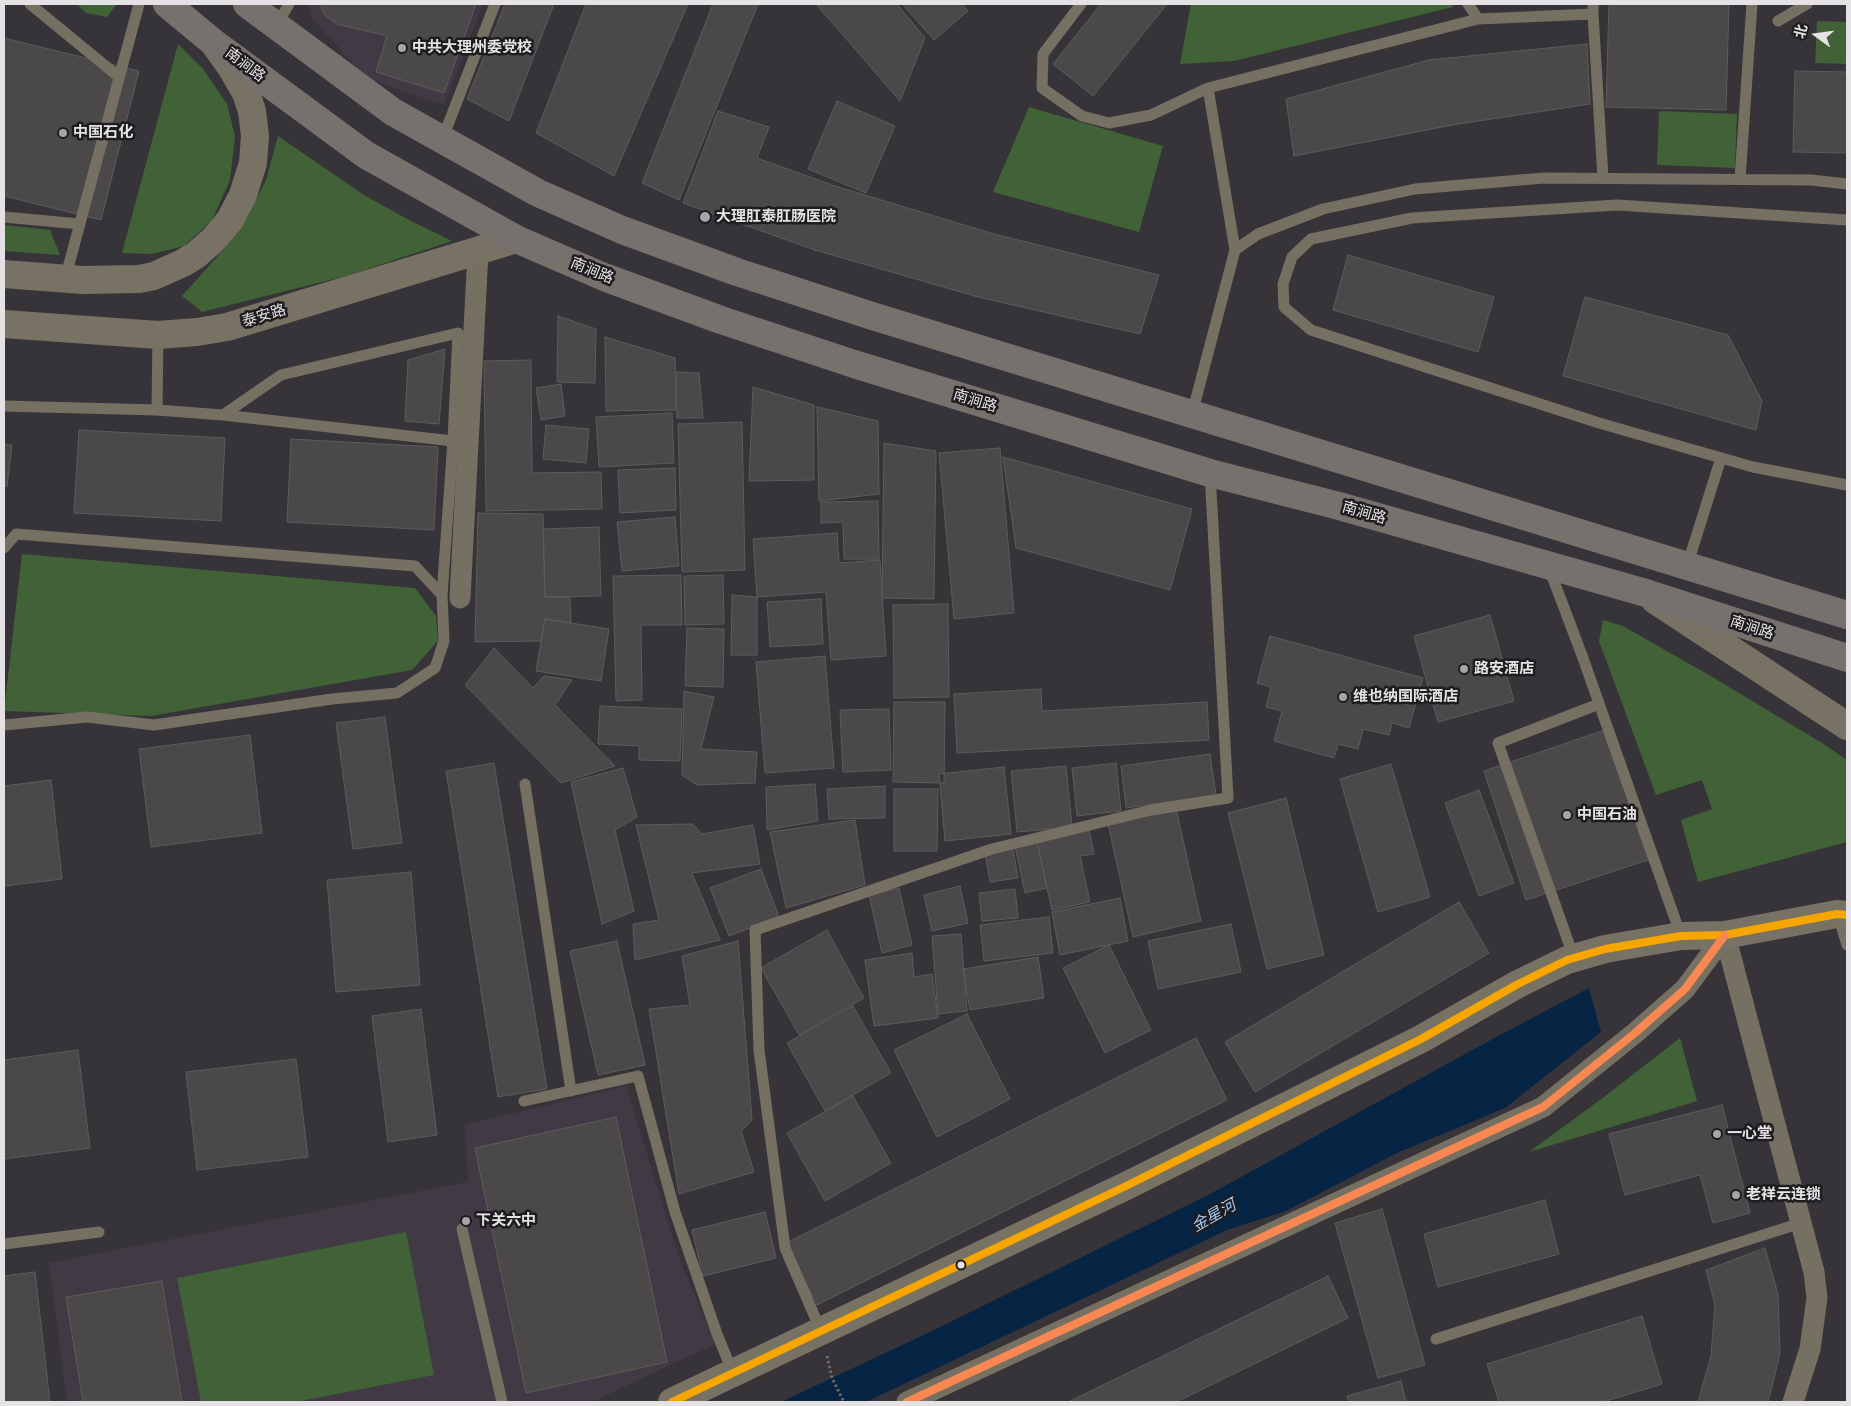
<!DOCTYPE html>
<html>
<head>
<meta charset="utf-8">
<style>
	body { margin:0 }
	#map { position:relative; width:1851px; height:1406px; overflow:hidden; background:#373439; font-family:Karla,"Noto Sans SC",sans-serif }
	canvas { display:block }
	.frame { position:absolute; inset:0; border:5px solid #e5e2e6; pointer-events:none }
	.north { position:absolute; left:1791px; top:10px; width:50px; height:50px; -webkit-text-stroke:4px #1e1c1f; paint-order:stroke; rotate:284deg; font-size:14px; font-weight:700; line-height:20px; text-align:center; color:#e5e2e6 }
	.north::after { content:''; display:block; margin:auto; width:18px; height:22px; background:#e5e2e6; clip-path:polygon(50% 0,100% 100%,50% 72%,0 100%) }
</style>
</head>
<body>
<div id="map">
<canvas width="1851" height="1406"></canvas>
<div class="frame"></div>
<div class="north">北</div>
</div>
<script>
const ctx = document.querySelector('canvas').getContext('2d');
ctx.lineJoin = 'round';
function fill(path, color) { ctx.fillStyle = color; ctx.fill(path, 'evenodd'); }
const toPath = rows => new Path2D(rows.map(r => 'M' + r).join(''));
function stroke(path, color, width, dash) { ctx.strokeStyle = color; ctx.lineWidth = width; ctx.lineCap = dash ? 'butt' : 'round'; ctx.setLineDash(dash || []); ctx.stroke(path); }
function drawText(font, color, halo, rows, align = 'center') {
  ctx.font = font + ' Karla,"Noto Sans SC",sans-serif'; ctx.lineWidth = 5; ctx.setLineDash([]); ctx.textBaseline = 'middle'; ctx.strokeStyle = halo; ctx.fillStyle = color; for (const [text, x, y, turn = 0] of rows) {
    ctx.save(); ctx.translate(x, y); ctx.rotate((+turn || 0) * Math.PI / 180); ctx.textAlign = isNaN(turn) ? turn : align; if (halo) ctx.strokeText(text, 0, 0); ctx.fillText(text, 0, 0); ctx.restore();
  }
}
const built = toPath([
	[309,4,483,4,444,105,366,78,311,17],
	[626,1086,680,1261,715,1344,592,1402,67,1402,49,1263,468,1182,465,1125]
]);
const green = toPath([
	[77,4,115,4,116,5,107,17,86,13],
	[1191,4,1451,4,1453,7,1234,61,1180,64],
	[1817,21,1847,22,1847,64,1815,63],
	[178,44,203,69,227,104,235,136,230,180,212,220,184,246,152,254,122,253],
	[1029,107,1163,146,1139,232,993,192],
	[1659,111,1737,114,1735,168,1657,165],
	[278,136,364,195,411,221,452,241,346,276,202,312,182,296,224,249,248,216,266,180],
	[4,225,50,230,60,255,4,251],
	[22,554,415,588,436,616,438,641,412,670,151,716,4,711],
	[1603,620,1623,626,1709,675,1822,743,1847,760,1847,842,1698,882,1681,820,1712,809,1702,780,1656,795,1599,641],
	[1680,1038,1697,1101,1529,1152,1604,1097],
	[406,1232,434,1375,295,1402,201,1402,177,1278]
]);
const water = toPath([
	[1589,988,1601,1032,1505,1108,1397,1153,1286,1211,1227,1230,866,1402,781,1402,932,1331,1210,1194,1498,1036]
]);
const building = toPath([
	[319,4,476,4,444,93,376,72,387,36,337,24,326,16,319,4],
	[505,4,554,4,509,121,467,99,505,4],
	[586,4,688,4,614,176,536,133,586,4],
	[713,4,758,4,679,200,642,183,713,4],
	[816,4,897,4,925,38,900,101,816,4],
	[902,4,962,4,968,11,934,40,902,4],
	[1101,4,1167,4,1093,96,1053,64,1101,4],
	[1609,4,1729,4,1726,110,1606,107,1609,4],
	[4,38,139,71,101,220,4,196,4,38],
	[1587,44,1590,104,1452,125,1294,156,1286,99,1429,60,1587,44],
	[1795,71,1847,72,1847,153,1793,152,1795,71],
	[837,101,895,126,866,193,808,169,837,101],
	[718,111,769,127,757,158,835,186,994,234,1159,275,1140,334,978,297,815,250,683,203,718,111],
	[1348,255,1494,297,1478,352,1333,310,1348,255],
	[1585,297,1728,335,1762,401,1756,430,1563,376,1585,297],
	[558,316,596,329,595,383,557,382,558,316],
	[605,337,675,358,676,410,606,411,605,337],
	[445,349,439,424,405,421,408,360,445,349],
	[531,360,532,473,601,472,602,509,486,511,484,361,531,360],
	[676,372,699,373,703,418,677,418,676,372],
	[561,384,565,416,541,420,536,388,561,384],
	[753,387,814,405,814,480,749,481,753,387],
	[817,407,878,421,879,494,819,501,817,407],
	[672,413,674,463,599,467,596,417,672,413],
	[742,422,745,570,682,572,678,424,742,422],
	[546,425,589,429,586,463,543,459,546,425],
	[79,430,225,438,221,521,74,513,79,430],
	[291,439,438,447,434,530,287,522,291,439],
	[884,443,936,451,934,599,882,598,884,443],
	[4,444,12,445,7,487,4,486,4,444],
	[1000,448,1014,613,954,619,939,453,1000,448],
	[1003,457,1192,509,1170,590,1016,548,1003,457],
	[675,468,676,510,620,513,618,470,675,468],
	[878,501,879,559,844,559,843,522,821,523,821,502,878,501],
	[478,513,543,514,545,597,570,597,571,623,545,619,541,641,475,642,478,513],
	[675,517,679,566,622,571,617,522,675,517],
	[599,527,601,596,545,597,543,529,599,527],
	[837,533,839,563,880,560,886,656,831,660,826,592,757,597,753,539,837,533],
	[681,575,682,625,641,625,642,700,616,701,613,576,681,575],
	[723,575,724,624,685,625,684,576,723,575],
	[732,595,757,597,757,655,731,655,732,595],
	[821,599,823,644,770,647,767,602,821,599],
	[948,604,949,697,894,698,893,605,948,604],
	[1490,615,1514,701,1438,722,1414,636,1490,615],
	[545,619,609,629,601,681,536,671,545,619],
	[687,628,724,629,723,687,685,686,687,628],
	[1270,636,1423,678,1409,728,1392,723,1389,735,1363,729,1358,749,1338,744,1334,758,1274,741,1282,711,1266,707,1271,687,1257,683,1270,636],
	[494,648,533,688,544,676,572,680,555,705,615,766,561,783,465,685,494,648],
	[825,656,834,768,765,773,756,662,825,656],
	[1041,689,1042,711,1207,702,1209,740,957,753,954,694,1041,689],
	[684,691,714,697,701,749,757,752,755,783,697,785,682,775,684,691],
	[894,702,945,702,944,783,893,782,894,702],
	[600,706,682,709,680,761,639,760,639,746,598,744,600,706],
	[889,709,891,770,843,772,840,710,889,709],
	[385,717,402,843,353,849,336,723,385,717],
	[1608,729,1651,859,1526,900,1484,771,1608,729],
	[250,735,262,833,151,847,139,749,250,735],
	[1210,754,1216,795,1126,808,1121,766,1210,754],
	[494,763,547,1089,498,1097,446,771,494,763],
	[1116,763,1121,811,1077,816,1072,768,1116,763],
	[1391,764,1430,897,1378,912,1340,779,1391,764],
	[1066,766,1072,827,1017,832,1011,771,1066,766],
	[1004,767,1011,834,945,841,939,774,1004,767],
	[623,768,637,817,615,830,634,911,602,924,571,782,623,768],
	[51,780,62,879,4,886,4,786,51,780],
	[815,784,818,821,767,830,766,787,815,784],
	[885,786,885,818,829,819,827,789,885,786],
	[894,789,938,789,937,851,894,851,894,789],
	[1479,790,1514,883,1479,896,1445,803,1479,790],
	[1286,798,1324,955,1267,969,1228,813,1286,798],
	[1176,808,1201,921,1133,937,1108,824,1176,808],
	[855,820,865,885,786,908,770,832,855,820],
	[693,824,702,834,753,825,760,864,692,873,720,940,635,960,633,924,659,920,636,825,693,824],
	[1089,829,1094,854,1080,856,1090,902,1052,910,1037,842,1089,829],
	[1037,842,1047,888,1025,893,1015,846,1037,842],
	[1013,849,1018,878,990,882,985,853,1013,849],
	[761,869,779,917,729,936,710,888,761,869],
	[411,872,420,985,336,992,327,880,411,872],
	[960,886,968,923,932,931,924,895,960,886],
	[899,888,912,945,882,953,869,895,899,888],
	[1015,889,1018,918,982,921,979,893,1015,889],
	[1120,898,1128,941,1060,955,1052,912,1120,898],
	[1459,902,1489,953,1255,1092,1225,1042,1459,902],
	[1049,917,1053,953,984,961,980,925,1049,917],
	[1231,924,1241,972,1158,989,1148,941,1231,924],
	[827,930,864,998,799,1035,761,968,827,930],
	[961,934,967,1011,938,1014,932,936,961,934],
	[617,941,645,1065,598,1075,570,951,617,941],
	[738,941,752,1120,741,1131,754,1172,679,1194,649,1009,690,1005,682,956,738,941],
	[1109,945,1151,1030,1105,1053,1063,968,1109,945],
	[912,953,914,977,932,974,938,1018,874,1026,865,960,912,953],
	[1038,957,1044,998,970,1010,963,969,1038,957],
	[853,1006,891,1073,825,1111,787,1043,853,1006],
	[421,1009,437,1135,388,1142,372,1016,421,1009],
	[967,1014,1010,1099,937,1137,894,1050,967,1014],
	[1196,1038,1227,1100,817,1305,786,1243,1196,1038],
	[78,1050,90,1148,4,1159,4,1060,78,1050],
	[296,1059,308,1157,197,1170,186,1072,296,1059],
	[853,1096,891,1163,825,1201,787,1133,853,1096],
	[1722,1105,1750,1213,1713,1223,1700,1175,1625,1195,1609,1134,1722,1105],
	[616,1117,667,1362,526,1393,475,1148,616,1117],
	[1545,1200,1559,1254,1438,1287,1424,1234,1545,1200],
	[1382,1209,1425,1365,1378,1378,1335,1223,1382,1209],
	[765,1212,776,1258,703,1276,692,1230,765,1212],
	[1765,1248,1778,1294,1780,1354,1768,1402,1698,1402,1711,1356,1715,1305,1706,1270,1765,1248],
	[35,1272,50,1402,4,1402,4,1276,35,1272],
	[1328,1276,1348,1318,1176,1402,1068,1402,1328,1276],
	[162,1281,182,1402,83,1402,66,1297,162,1281],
	[1642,1316,1662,1384,1603,1402,1499,1402,1487,1364,1642,1316],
	[1401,1381,1406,1402,1349,1402,1347,1396,1401,1381]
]);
const path = toPath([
	[827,1356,832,1378,844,1402]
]);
const lane = toPath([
	[30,4,119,77],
	[1081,4,1043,54,1042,88,1082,116,1109,123,1151,115,1208,88],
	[1468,4,1478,19],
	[1593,14,1603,178],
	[1778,21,1807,4],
	[276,26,289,4],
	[442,140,495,4],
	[1740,179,1752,4],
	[4,217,80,224],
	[1847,220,1617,205,1412,218,1311,239,1292,257,1283,284,1284,307,1311,330,1599,423,1753,467,1847,485],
	[1235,250,1258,234,1323,209,1415,189,1544,178,1811,180,1847,184],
	[65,279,139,4],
	[4,406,157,410,223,415,453,441],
	[157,410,158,335],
	[1192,414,1235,250,1208,88,1478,19,1593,14,1593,4],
	[223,415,281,375,458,333,453,441,442,595],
	[4,548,16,534,415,566,442,595,444,641,435,668,397,693,332,699,154,725,87,717,4,725],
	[1687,566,1721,458],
	[1549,568,1583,658,1681,936],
	[525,784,571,1091],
	[1838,915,1847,945],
	[1574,958,1498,743,1599,704],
	[524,1101,638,1076,675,1212,717,1334,733,1373],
	[462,1229,502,1402],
	[4,1244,99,1232],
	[821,1331,785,1248,759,1050,755,930,992,849,1151,810,1228,798,1210,473],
	[1436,1339,1801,1223]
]);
const street = toPath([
	[460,598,478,252],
	[1725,935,1814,1272,1817,1298,1810,1349,1793,1402],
	[907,1402,1543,1107,1635,1033,1685,989,1725,935]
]);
const secondary = toPath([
	[4,274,82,280,139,279,154,276,183,263,196,255,213,240,230,220,243,195,253,163,255,136,252,111,246,93,231,67,216,46],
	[4,324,158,335,197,332,227,327,516,239],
	[1655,600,1847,726],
	[672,1402,1126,1186,1421,1039,1518,984,1567,960,1605,949,1681,936,1725,935,1837,914,1847,915]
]);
const highway = toPath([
	[167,4,214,43,366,155,516,239,604,277,721,320,854,364,1210,473,1339,506,1646,593,1847,658],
	[247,4,393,112,538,193,622,230,737,272,869,315,1847,615]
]);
const bus1 = toPath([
	[672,1402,1126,1186,1421,1039,1518,984,1567,960,1605,949,1681,936,1725,935,1837,914,1847,915]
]);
const bus2 = toPath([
	[907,1402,1543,1107,1635,1033,1685,989,1725,935]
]);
const markers = [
	[402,48,5,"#a8a5a9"],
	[63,133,5,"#a8a5a9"],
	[705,217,6,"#a8a5a9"],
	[1464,669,5,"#a8a5a9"],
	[1343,697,5,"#a8a5a9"],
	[1567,815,5,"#a8a5a9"],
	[1717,1134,5,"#a8a5a9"],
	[1736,1195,5,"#a8a5a9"],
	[466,1221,5,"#a8a5a9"],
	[961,1265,4.5,"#e5e2e6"]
];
const poiNames = [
	["中共大理州委党校",412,48],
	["中国石化",73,133],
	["大理肛泰肛肠医院",716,217],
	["路安酒店",1474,669],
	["维也纳国际酒店",1353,697],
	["中国石油",1577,815],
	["一心堂",1727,1134],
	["老祥云连锁",1746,1195],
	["下关六中",476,1221]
];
const streetNames = [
	["南涧路",245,65,37],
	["南涧路",592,271,22],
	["泰安路",264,316,-17],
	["南涧路",975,401,17],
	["南涧路",1364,513,16],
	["南涧路",1752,628,18]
];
const waterNames = [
	["金星河",1214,1216,-30]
];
fill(built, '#413a45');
fill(green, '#416136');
fill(water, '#062443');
fill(building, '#4b484a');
stroke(building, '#5d5b5c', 1);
stroke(path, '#6f6a64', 3, [2.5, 2.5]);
stroke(lane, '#767063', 11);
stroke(street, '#767063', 21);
stroke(secondary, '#787264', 28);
stroke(highway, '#76716d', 28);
stroke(bus1, '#f7a600', 8);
stroke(bus2, '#f88751', 8);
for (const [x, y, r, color] of markers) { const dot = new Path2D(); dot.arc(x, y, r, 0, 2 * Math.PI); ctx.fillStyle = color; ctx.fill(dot); stroke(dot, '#1e1c1f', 2); }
drawText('bold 15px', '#e5e2e6', '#1e1c1f', poiNames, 'left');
drawText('15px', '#e5e2e6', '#1e1c1f', streetNames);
drawText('italic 16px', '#a4caf6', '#1e1c1f', waterNames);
</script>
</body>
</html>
